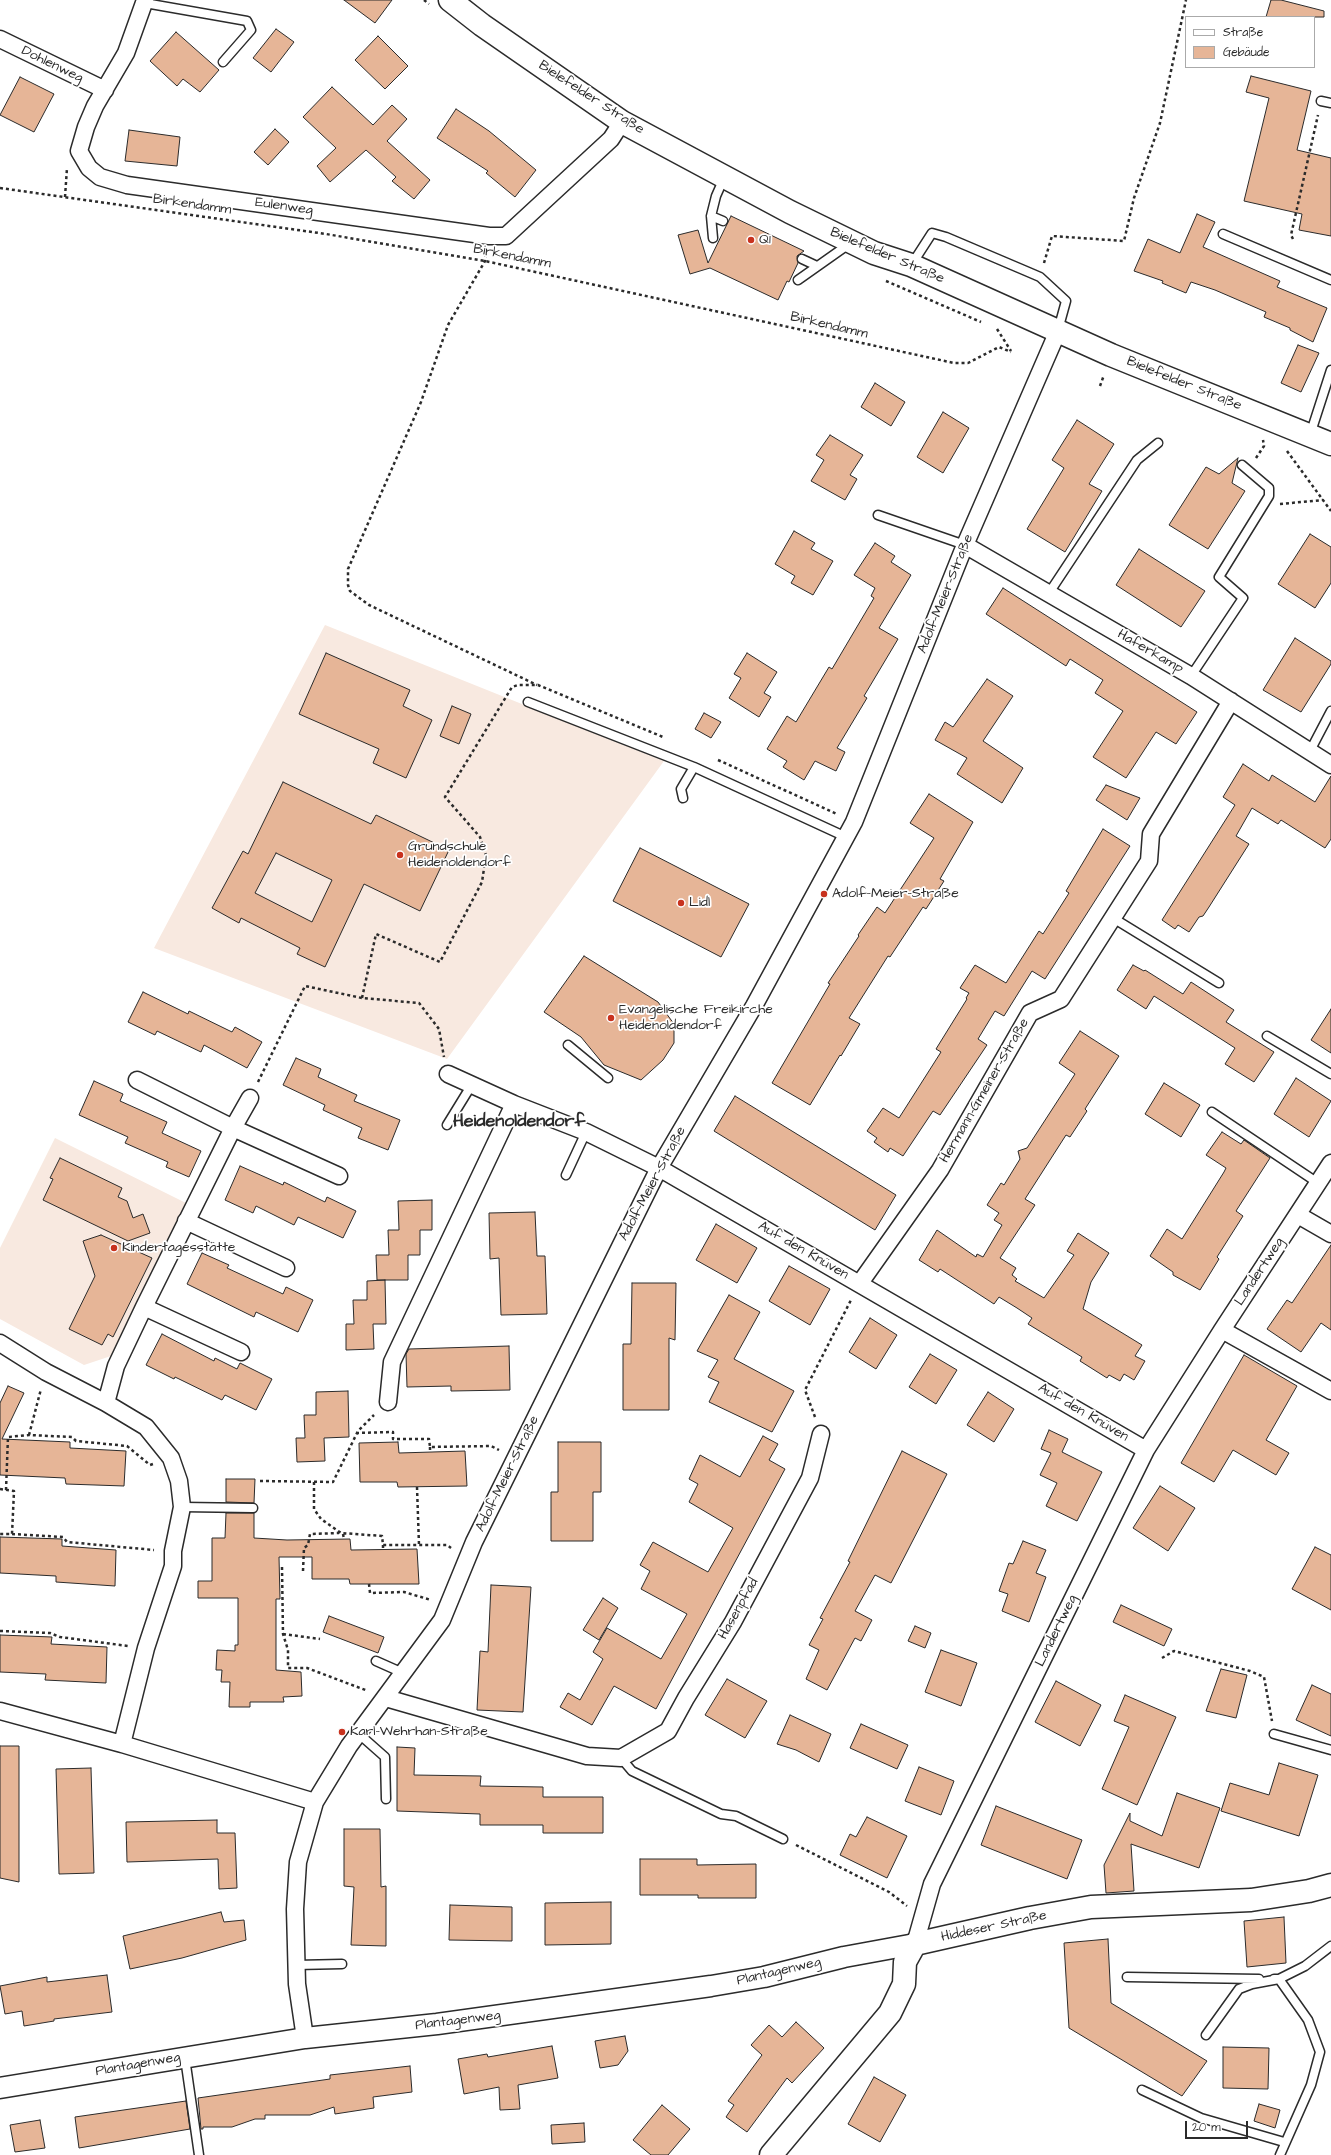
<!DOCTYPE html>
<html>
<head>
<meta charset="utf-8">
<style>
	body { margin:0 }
	#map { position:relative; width:1331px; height:2155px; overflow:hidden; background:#fff; font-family:"Architects Daughter",sans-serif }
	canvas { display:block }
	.legend { position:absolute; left:1185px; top:16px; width:130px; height:52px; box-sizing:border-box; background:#fff; border:1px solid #aaa; margin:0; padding:5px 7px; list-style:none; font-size:12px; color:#2b2b2b }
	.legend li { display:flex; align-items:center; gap:8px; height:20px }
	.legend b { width:20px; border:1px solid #aaa }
	.scale { position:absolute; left:1185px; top:2121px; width:63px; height:18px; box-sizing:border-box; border:2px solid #2b2b2b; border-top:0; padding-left:5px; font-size:12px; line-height:14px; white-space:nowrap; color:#2b2b2b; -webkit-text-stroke:3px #fff; paint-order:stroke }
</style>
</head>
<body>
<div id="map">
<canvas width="1331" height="2155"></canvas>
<ul class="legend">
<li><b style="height:5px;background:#fff"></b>Straße</li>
<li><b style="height:11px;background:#e6b597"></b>Gebäude</li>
</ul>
<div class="scale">20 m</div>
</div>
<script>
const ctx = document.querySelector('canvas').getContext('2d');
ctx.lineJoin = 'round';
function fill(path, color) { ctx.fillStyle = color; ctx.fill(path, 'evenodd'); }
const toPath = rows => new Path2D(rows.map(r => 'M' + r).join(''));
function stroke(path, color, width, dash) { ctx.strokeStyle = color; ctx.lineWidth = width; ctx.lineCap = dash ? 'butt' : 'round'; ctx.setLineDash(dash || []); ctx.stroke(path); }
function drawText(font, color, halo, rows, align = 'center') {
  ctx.font = font + ' "Architects Daughter",sans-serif'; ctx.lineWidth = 3.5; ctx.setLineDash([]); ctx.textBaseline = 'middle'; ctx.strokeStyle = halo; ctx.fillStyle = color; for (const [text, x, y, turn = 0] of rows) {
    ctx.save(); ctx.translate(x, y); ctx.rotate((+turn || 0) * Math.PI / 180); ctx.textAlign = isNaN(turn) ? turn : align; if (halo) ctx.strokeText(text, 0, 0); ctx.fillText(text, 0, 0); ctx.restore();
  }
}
const built = toPath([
	[325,625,664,761,447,1059,154,948],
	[55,1138,190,1205,114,1355,84,1365,0,1319,0,1248]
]);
const building = toPath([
	[344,0,392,0,375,23,344,0],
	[1271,0,1281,0,1324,11,1324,17,1266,17,1271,0],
	[276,29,294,42,271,72,253,58,276,29],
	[176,32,219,70,200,92,183,79,177,86,150,61,176,32],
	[378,36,408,66,385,89,355,60,378,36],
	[1251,76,1311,91,1297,150,1331,158,1331,236,1299,230,1302,214,1244,201,1269,98,1246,92,1251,76],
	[20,77,54,94,34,132,0,115,20,77],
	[332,87,373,125,392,105,407,119,387,141,430,180,414,199,392,181,396,177,366,150,330,182,317,166,336,148,303,117,332,87],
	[456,109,489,131,536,170,515,197,486,173,488,171,437,138,456,109],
	[275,129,289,142,268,165,254,152,275,129],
	[129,130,180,137,177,166,125,161,129,130],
	[1197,214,1215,222,1203,247,1280,281,1277,287,1327,308,1313,342,1290,330,1290,328,1264,317,1266,312,1215,290,1191,282,1186,293,1162,283,1163,281,1134,271,1148,239,1180,253,1197,214],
	[731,216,804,251,797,256,798,263,789,282,787,281,778,300,710,268,690,274,678,235,698,230,708,263,731,216],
	[1298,345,1319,353,1301,392,1281,383,1298,345],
	[875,383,905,402,891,426,861,407,875,383],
	[943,412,969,428,943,473,917,457,943,412],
	[1077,420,1114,444,1089,484,1102,491,1065,552,1027,529,1064,468,1052,460,1077,420],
	[830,435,863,455,850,475,857,479,845,500,811,481,824,460,816,455,830,435],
	[1238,458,1232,483,1245,491,1208,549,1169,525,1206,467,1219,474,1238,458],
	[794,531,815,543,811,549,833,561,813,595,791,583,795,576,775,564,794,531],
	[1310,534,1331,547,1331,583,1315,608,1278,584,1310,534],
	[875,543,895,556,891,562,911,575,879,628,898,639,864,696,867,698,837,748,845,752,836,771,815,761,804,780,783,767,787,761,767,749,787,716,796,722,829,667,832,669,874,598,871,596,875,588,854,575,875,543],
	[1139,549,1205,591,1181,627,1116,585,1139,549],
	[1003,588,1197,712,1176,744,1156,732,1126,778,1093,757,1123,711,1095,693,1103,680,1070,659,1066,666,986,614,1003,588],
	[1295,638,1331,661,1331,664,1301,712,1263,690,1295,638],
	[326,653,410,690,403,706,432,720,406,778,373,763,379,749,299,714,326,653],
	[747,653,777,672,764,693,771,697,759,717,729,698,741,678,734,674,747,653],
	[987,679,1013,696,983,741,1023,768,1002,803,957,774,967,758,935,740,945,722,953,727,987,679],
	[452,706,471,714,459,744,440,736,452,706],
	[704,713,721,722,711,738,695,729,704,713],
	[1243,764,1269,781,1272,775,1315,802,1331,776,1331,839,1325,848,1281,820,1278,824,1252,808,1236,836,1249,844,1209,907,1203,916,1199,917,1189,932,1178,925,1175,929,1162,920,1235,805,1223,797,1243,764],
	[283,782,371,824,376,815,449,850,420,911,364,884,325,967,297,954,300,948,241,918,239,923,212,908,243,851,248,854,283,782],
	[276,853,332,880,312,922,255,893,276,853],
	[1106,785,1140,798,1127,820,1096,800,1106,785],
	[929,794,973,822,940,879,944,881,926,909,923,907,890,957,888,956,849,1018,860,1024,841,1056,840,1055,810,1105,772,1083,830,984,828,983,859,936,858,935,877,907,885,913,934,838,910,823,929,794],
	[1103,829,1130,846,1045,979,1032,971,1004,1016,995,1011,978,1039,987,1045,940,1115,933,1111,903,1156,890,1148,888,1152,874,1142,877,1138,867,1131,883,1108,899,1118,941,1052,936,1049,967,999,966,998,969,993,960,988,975,965,1006,983,1039,931,1043,934,1069,893,1066,891,1103,829],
	[640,848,749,904,721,957,613,901,640,848],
	[584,956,658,1002,674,1024,674,1043,663,1060,641,1080,604,1065,581,1037,544,1012,584,956],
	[1133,965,1144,971,1145,970,1183,994,1191,982,1234,1010,1226,1022,1274,1052,1254,1082,1225,1064,1235,1048,1154,996,1146,1009,1117,990,1133,965],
	[143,992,188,1014,189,1011,232,1032,235,1027,262,1042,247,1068,204,1045,201,1052,157,1031,155,1035,128,1022,143,992],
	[1331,1009,1331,1053,1311,1040,1331,1009],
	[1080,1031,1119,1056,1085,1109,1087,1111,1070,1137,1066,1135,1025,1199,1035,1205,1000,1258,1016,1268,1012,1275,1017,1279,1015,1281,1044,1298,1074,1255,1067,1251,1078,1233,1109,1253,1091,1282,1083,1309,1142,1345,1135,1356,1145,1361,1134,1380,1124,1374,1120,1381,1109,1375,1107,1378,1080,1361,1082,1357,1028,1324,1032,1318,1017,1308,999,1297,994,1304,940,1269,938,1272,919,1260,937,1230,976,1257,977,1254,983,1257,1002,1225,994,1220,999,1213,987,1205,1001,1183,1004,1185,1020,1159,1018,1151,1027,1148,1075,1074,1059,1063,1080,1031],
	[296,1058,321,1069,318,1077,357,1095,354,1101,400,1120,388,1150,358,1138,362,1128,323,1110,325,1105,283,1085,296,1058],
	[1296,1078,1331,1101,1309,1137,1274,1114,1296,1078],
	[94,1081,123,1094,120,1101,167,1122,162,1133,201,1151,189,1177,166,1167,168,1162,125,1143,128,1137,79,1115,94,1081],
	[1164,1083,1200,1105,1181,1137,1145,1114,1164,1083],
	[735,1096,896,1195,875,1230,714,1131,735,1096],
	[1222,1132,1241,1144,1244,1140,1270,1158,1236,1211,1243,1216,1217,1257,1219,1259,1200,1290,1173,1275,1173,1272,1150,1256,1167,1229,1182,1239,1224,1172,1226,1168,1206,1155,1222,1132],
	[60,1158,122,1188,118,1197,127,1201,133,1218,143,1214,150,1233,128,1241,43,1200,53,1179,50,1178,60,1158],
	[240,1166,283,1185,284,1182,325,1202,327,1197,356,1211,343,1238,298,1217,294,1225,256,1206,253,1213,225,1200,240,1166],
	[432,1200,432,1230,420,1230,420,1255,408,1255,408,1280,377,1280,376,1255,389,1255,388,1230,399,1230,398,1201,432,1200],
	[535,1212,537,1256,545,1256,547,1314,501,1315,499,1258,490,1259,489,1213,535,1212],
	[716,1224,757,1248,737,1283,696,1260,716,1224],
	[101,1235,152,1258,113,1337,108,1334,102,1345,69,1329,95,1276,83,1241,101,1235],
	[1331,1245,1331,1330,1321,1323,1301,1352,1267,1329,1287,1300,1292,1303,1331,1245],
	[202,1253,229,1265,227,1268,283,1294,286,1287,313,1300,298,1332,256,1312,254,1317,187,1284,202,1253],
	[789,1266,830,1289,810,1325,769,1301,789,1266],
	[385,1280,386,1324,373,1324,374,1349,346,1350,346,1324,354,1324,353,1300,367,1300,367,1281,385,1280],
	[632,1283,676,1283,675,1340,669,1338,669,1410,623,1410,623,1344,631,1344,632,1283],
	[729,1295,760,1312,734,1359,794,1391,772,1432,709,1402,719,1382,708,1377,718,1360,697,1351,729,1295],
	[870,1318,897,1335,876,1369,849,1352,870,1318],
	[162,1334,214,1361,215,1358,237,1369,240,1363,272,1379,256,1410,225,1395,222,1400,175,1377,174,1379,146,1365,162,1334],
	[509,1346,510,1390,451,1391,451,1386,407,1387,406,1354,409,1349,509,1346],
	[930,1354,957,1370,936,1404,909,1387,930,1354],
	[1244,1355,1297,1386,1266,1440,1289,1453,1276,1475,1233,1450,1214,1482,1181,1463,1244,1355],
	[8,1386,24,1393,2,1439,70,1442,70,1448,126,1451,124,1486,66,1484,65,1478,0,1475,0,1403,8,1386],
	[348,1391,349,1437,324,1438,325,1461,297,1462,296,1438,305,1438,304,1415,316,1415,316,1392,348,1391],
	[988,1392,1014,1409,994,1442,967,1425,988,1392],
	[1049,1430,1068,1439,1062,1452,1102,1472,1077,1521,1046,1506,1057,1483,1040,1475,1051,1453,1041,1449,1049,1430],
	[763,1436,778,1444,769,1460,785,1469,656,1709,614,1686,592,1725,560,1707,568,1693,580,1700,603,1659,593,1652,607,1628,661,1659,687,1614,641,1589,650,1571,640,1565,653,1542,708,1572,733,1528,689,1502,698,1484,689,1479,700,1455,740,1477,763,1436],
	[398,1442,399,1453,465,1451,467,1486,398,1487,397,1482,360,1482,359,1443,398,1442],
	[558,1442,601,1442,601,1492,593,1492,593,1541,551,1541,551,1492,558,1492,558,1442],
	[902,1451,947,1474,891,1583,875,1575,855,1611,872,1620,861,1641,855,1638,827,1690,806,1679,819,1650,809,1645,823,1619,820,1618,850,1562,848,1561,902,1451],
	[226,1479,255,1479,254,1503,226,1502,226,1479],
	[1160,1486,1195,1508,1168,1551,1133,1528,1160,1486],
	[226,1513,254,1513,254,1538,287,1540,350,1539,351,1550,417,1549,419,1584,350,1584,349,1579,312,1579,312,1557,279,1557,280,1599,276,1599,276,1670,301,1672,302,1696,283,1697,284,1702,250,1702,250,1707,229,1707,230,1682,221,1682,222,1670,216,1670,217,1650,235,1651,235,1645,238,1645,238,1598,198,1598,198,1581,212,1581,212,1538,225,1538,226,1513],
	[0,1537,62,1539,62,1546,116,1550,115,1586,56,1582,56,1576,0,1573,0,1537],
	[1023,1541,1046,1550,1036,1573,1046,1577,1029,1622,1002,1611,1008,1594,999,1591,1009,1563,1013,1564,1023,1541],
	[1315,1547,1331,1555,1331,1610,1292,1589,1315,1547],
	[491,1585,531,1587,523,1712,477,1710,480,1651,488,1652,491,1585],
	[603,1598,618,1608,599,1640,583,1630,603,1598],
	[1121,1605,1172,1629,1164,1646,1113,1622,1121,1605],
	[329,1616,384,1637,378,1653,323,1632,329,1616],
	[915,1626,931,1633,925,1648,908,1641,915,1626],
	[0,1635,52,1637,51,1644,107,1647,106,1683,45,1680,46,1674,0,1672,0,1635],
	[941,1650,977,1663,961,1706,925,1692,941,1650],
	[1221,1669,1247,1675,1236,1718,1206,1711,1221,1669],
	[727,1679,767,1701,745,1738,705,1715,727,1679],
	[1056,1681,1101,1705,1080,1746,1035,1722,1056,1681],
	[1312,1685,1331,1694,1331,1736,1296,1720,1312,1685],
	[1125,1695,1176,1717,1137,1805,1102,1789,1129,1727,1114,1721,1125,1695],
	[790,1715,831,1734,819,1762,796,1750,777,1744,790,1715],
	[861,1724,908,1745,897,1769,850,1748,861,1724],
	[0,1746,19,1746,19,1882,0,1878,0,1746],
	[397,1747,415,1748,414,1775,481,1776,480,1786,543,1787,543,1797,603,1797,603,1833,543,1833,543,1825,480,1825,480,1814,397,1811,397,1747],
	[1279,1763,1318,1775,1299,1836,1221,1811,1230,1783,1269,1795,1279,1763],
	[919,1767,954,1781,941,1815,905,1801,919,1767],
	[91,1768,94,1873,59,1874,56,1769,91,1768],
	[1177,1793,1220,1808,1199,1868,1131,1844,1134,1891,1106,1893,1104,1865,1130,1813,1130,1821,1162,1836,1177,1793],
	[996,1806,1082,1840,1067,1879,981,1845,996,1806],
	[867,1817,907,1836,887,1878,840,1855,850,1834,856,1837,867,1817],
	[217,1820,217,1833,235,1833,237,1888,219,1889,218,1859,127,1862,126,1822,217,1820],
	[344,1829,380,1829,381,1887,386,1886,386,1946,351,1945,354,1887,344,1886,344,1829],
	[640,1859,697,1859,697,1865,756,1864,756,1898,698,1898,698,1895,640,1895,640,1859],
	[611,1902,611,1944,545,1945,545,1903,611,1902],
	[450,1905,512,1907,512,1941,449,1940,450,1905],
	[221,1912,224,1922,244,1920,246,1940,182,1958,130,1969,123,1936,221,1912],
	[1284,1917,1286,1963,1247,1967,1244,1921,1284,1917],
	[1108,1939,1111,2003,1207,2061,1182,2096,1069,2028,1064,1943,1108,1939],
	[107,1975,112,2012,54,2019,54,2021,24,2026,22,2011,5,2014,0,1986,47,1977,47,1982,107,1975],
	[796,2022,824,2048,792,2083,787,2078,747,2132,726,2117,734,2105,728,2101,762,2055,751,2045,769,2025,782,2037,796,2022],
	[625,2036,628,2051,618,2065,600,2068,595,2041,625,2036],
	[552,2046,558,2078,518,2085,520,2109,500,2110,499,2087,464,2094,458,2059,487,2054,488,2057,552,2046],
	[1223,2047,1269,2048,1268,2089,1223,2088,1223,2047],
	[410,2066,412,2092,373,2097,374,2108,335,2114,334,2107,310,2115,265,2115,265,2119,255,2119,232,2127,203,2127,203,2129,201,2129,198,2098,330,2079,330,2075,410,2066],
	[874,2077,906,2095,880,2142,848,2124,874,2077],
	[186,2101,190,2129,79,2148,75,2117,186,2101],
	[1259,2104,1280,2110,1275,2128,1254,2121,1259,2104],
	[662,2105,690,2129,668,2155,651,2155,633,2140,662,2105],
	[40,2120,45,2148,15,2152,10,2125,40,2120],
	[584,2123,585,2142,552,2144,551,2125,584,2123]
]);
const path = toPath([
	[424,0,429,4],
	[0,188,326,234,485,261,954,363,968,363,999,347,1011,352],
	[65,197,67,168],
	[1293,239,1291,235,1318,115],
	[486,254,485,261,448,325,421,402,348,569,348,585,350,591,369,605,537,685],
	[1044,263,1052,236,1124,241,1134,198,1160,123,1186,0],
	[886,281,981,322],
	[997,329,1011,351],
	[1100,386,1104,375],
	[1287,451,1331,511],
	[1256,458,1264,446,1263,440],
	[1280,504,1323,500],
	[718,760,837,814],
	[362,998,376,934,440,962,482,882,486,855,480,837,445,797,512,687,518,685,538,685,663,737],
	[258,1082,305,986,362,998,419,1003,439,1029,444,1057],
	[815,1417,805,1390,851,1300],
	[356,1433,393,1432,393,1439,429,1439,430,1447,491,1446,499,1450],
	[29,1435,41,1389],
	[430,1447,430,1452],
	[260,1481,333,1482,358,1431,374,1415],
	[314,1482,314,1509,321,1519,341,1533,382,1536,383,1545,447,1545,451,1548],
	[417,1487,419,1545],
	[0,1489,14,1491,12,1534,0,1534],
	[6,1490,8,1437,29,1435,72,1437,76,1441,127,1446,150,1465,153,1464],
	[12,1534,63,1537,67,1542,154,1550],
	[343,1534,344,1539],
	[383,1545,383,1549],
	[282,1567,283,1634,288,1650,288,1668,307,1668,368,1691],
	[303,1571,304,1548,308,1545,310,1534,339,1533],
	[369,1584,370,1593,404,1592,431,1600],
	[0,1631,50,1633,60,1637,128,1646],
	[283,1634,320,1639],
	[1162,1658,1174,1651,1250,1671,1264,1677,1272,1721],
	[796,1845,889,1892,907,1906]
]);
const service = toPath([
	[145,3,247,21,251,30,223,62],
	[1321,101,1331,103],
	[711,216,723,221],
	[1223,234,1331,280],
	[713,238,711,216,716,196,724,178],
	[802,259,817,266],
	[912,264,932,233,946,237,1026,271,1040,277,1066,301,1058,330],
	[798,280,849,244],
	[1310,435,1331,370],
	[878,515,965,545],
	[1049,593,1137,460,1158,443],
	[1191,676,1243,598,1219,577,1269,496,1269,488,1242,465],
	[528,702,694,767,846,837],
	[1310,751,1331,711],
	[683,798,681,789,694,767],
	[1113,918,1219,983],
	[1267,1036,1331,1074],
	[568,1045,608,1078],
	[1212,1112,1318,1183],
	[447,1125,471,1086],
	[566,1175,586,1132],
	[182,1507,253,1508],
	[376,1661,403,1673],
	[359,1734,385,1757,386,1799],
	[1274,1734,1331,1750],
	[621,1758,632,1771,721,1814,736,1816,783,1839],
	[296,1965,342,1964],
	[1127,1977,1259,1979],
	[1274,1979,1279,1979,1305,1966,1331,1946],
	[1206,2035,1239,1989,1252,1984,1279,1979,1308,2020,1320,2052,1311,2085,1280,2155],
	[185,2058,199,2155],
	[1142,2090,1201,2118,1284,2142]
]);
const minor = toPath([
	[145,0,126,53,95,106,86,127,79,151,89,168,100,177,127,185,489,236,506,236,611,139,622,122],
	[0,39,105,90],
	[965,545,1191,676,1331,765],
	[448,1074,514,1104,586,1132,659,1168,1146,1450],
	[137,1080,233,1128,339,1176],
	[1298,1215,1331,1234],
	[186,1221,286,1268],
	[860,1283,940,1170,1030,1013,1061,999,1149,861,1151,834,1231,701],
	[144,1307,241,1352],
	[1222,1330,1331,1391],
	[0,1343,46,1372,106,1403,146,1427,171,1458,179,1481,182,1507,173,1551,173,1566,146,1648,122,1744],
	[388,1402,392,1362,514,1104],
	[106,1403,116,1366,144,1307,233,1128,250,1098],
	[386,1698,587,1756,621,1758,668,1731,686,1698,733,1622,810,1478,821,1434],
	[0,1711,122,1744,315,1802],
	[915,1944,932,1884,1146,1450,1222,1330,1331,1163],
	[305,2038,297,1984,295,1909,298,1862,315,1802,349,1746,442,1620,474,1542,659,1168,754,1006,854,822,965,545,1058,331]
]);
const tertiary = toPath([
	[0,2088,305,2038,437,2024,711,1986,764,1977,844,1957,915,1944]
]);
const secondary = toPath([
	[450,0,482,25,622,122,790,212,874,253,911,265,1111,355,1331,444],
	[771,2155,890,2013,904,1984,905,1962,915,1944,1030,1918,1091,1907,1251,1900,1309,1891,1331,1885]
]);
const markers = [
	[751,240,4,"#c8321e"],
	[400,855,4,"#c8321e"],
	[824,894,4,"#c8321e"],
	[681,903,4,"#c8321e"],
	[611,1018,4,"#c8321e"],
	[114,1248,4,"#c8321e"],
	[342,1732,4,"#c8321e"]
];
const streetNames = [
	["Dohlenweg",52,65,26],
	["Bielefelder Straße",591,98,33],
	["Birkendamm",192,205,8],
	["Eulenweg",284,207,8],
	["Bielefelder Straße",887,256,23],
	["Birkendamm",512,257,11],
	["Birkendamm",829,326,13],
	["Bielefelder Straße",1184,384,22],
	["Adolf-Meier-Straße",946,594,-68],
	["Haferkamp",1150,652,30],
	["Hermann-Gmeiner-Straße",985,1091,-60],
	["Adolf-Meier-Straße",653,1184,-62],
	["Auf den Knüven",803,1251,30],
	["Landertweg",1260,1272,-57],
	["Auf den Knüven",1083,1413,30],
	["Adolf-Meier-Straße",508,1474,-64],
	["Hasenpfad",739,1609,-61],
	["Landertweg",1057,1631,-64],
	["Hiddeser Straße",994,1927,-12],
	["Plantagenweg",779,1972,-13],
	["Plantagenweg",458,2021,-7],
	["Plantagenweg",138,2065,-10]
];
const poiNames = [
	["Q1",759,240],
	["Grundschule",408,847],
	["Heidenoldendorf",408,863],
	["Adolf-Meier-Straße",832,894],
	["Lidl",689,903],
	["Evangelische Freikirche",619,1010],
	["Heidenoldendorf",619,1026],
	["Kindertagesstätte",122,1248],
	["Karl-Wehrhan-Straße",350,1732]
];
const districtNames = [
	["Heidenoldendorf",519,1122]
];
fill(built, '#f8e9e0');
fill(building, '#e6b597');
stroke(building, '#2b2b2b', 1);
stroke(service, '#2b2b2b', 11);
stroke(minor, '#2b2b2b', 19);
stroke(tertiary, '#2b2b2b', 23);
stroke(secondary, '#2b2b2b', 25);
stroke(path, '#2b2b2b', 2.5, [3, 3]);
stroke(service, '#fff', 8);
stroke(minor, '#fff', 16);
stroke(tertiary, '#fff', 20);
stroke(secondary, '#fff', 22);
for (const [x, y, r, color] of markers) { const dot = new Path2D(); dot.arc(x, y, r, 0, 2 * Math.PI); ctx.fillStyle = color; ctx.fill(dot); stroke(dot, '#fff', 1.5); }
drawText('14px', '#2b2b2b', '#fff', streetNames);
drawText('14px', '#2b2b2b', '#fff', poiNames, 'left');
drawText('bold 18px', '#2b2b2b', '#fff', districtNames);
</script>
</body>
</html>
